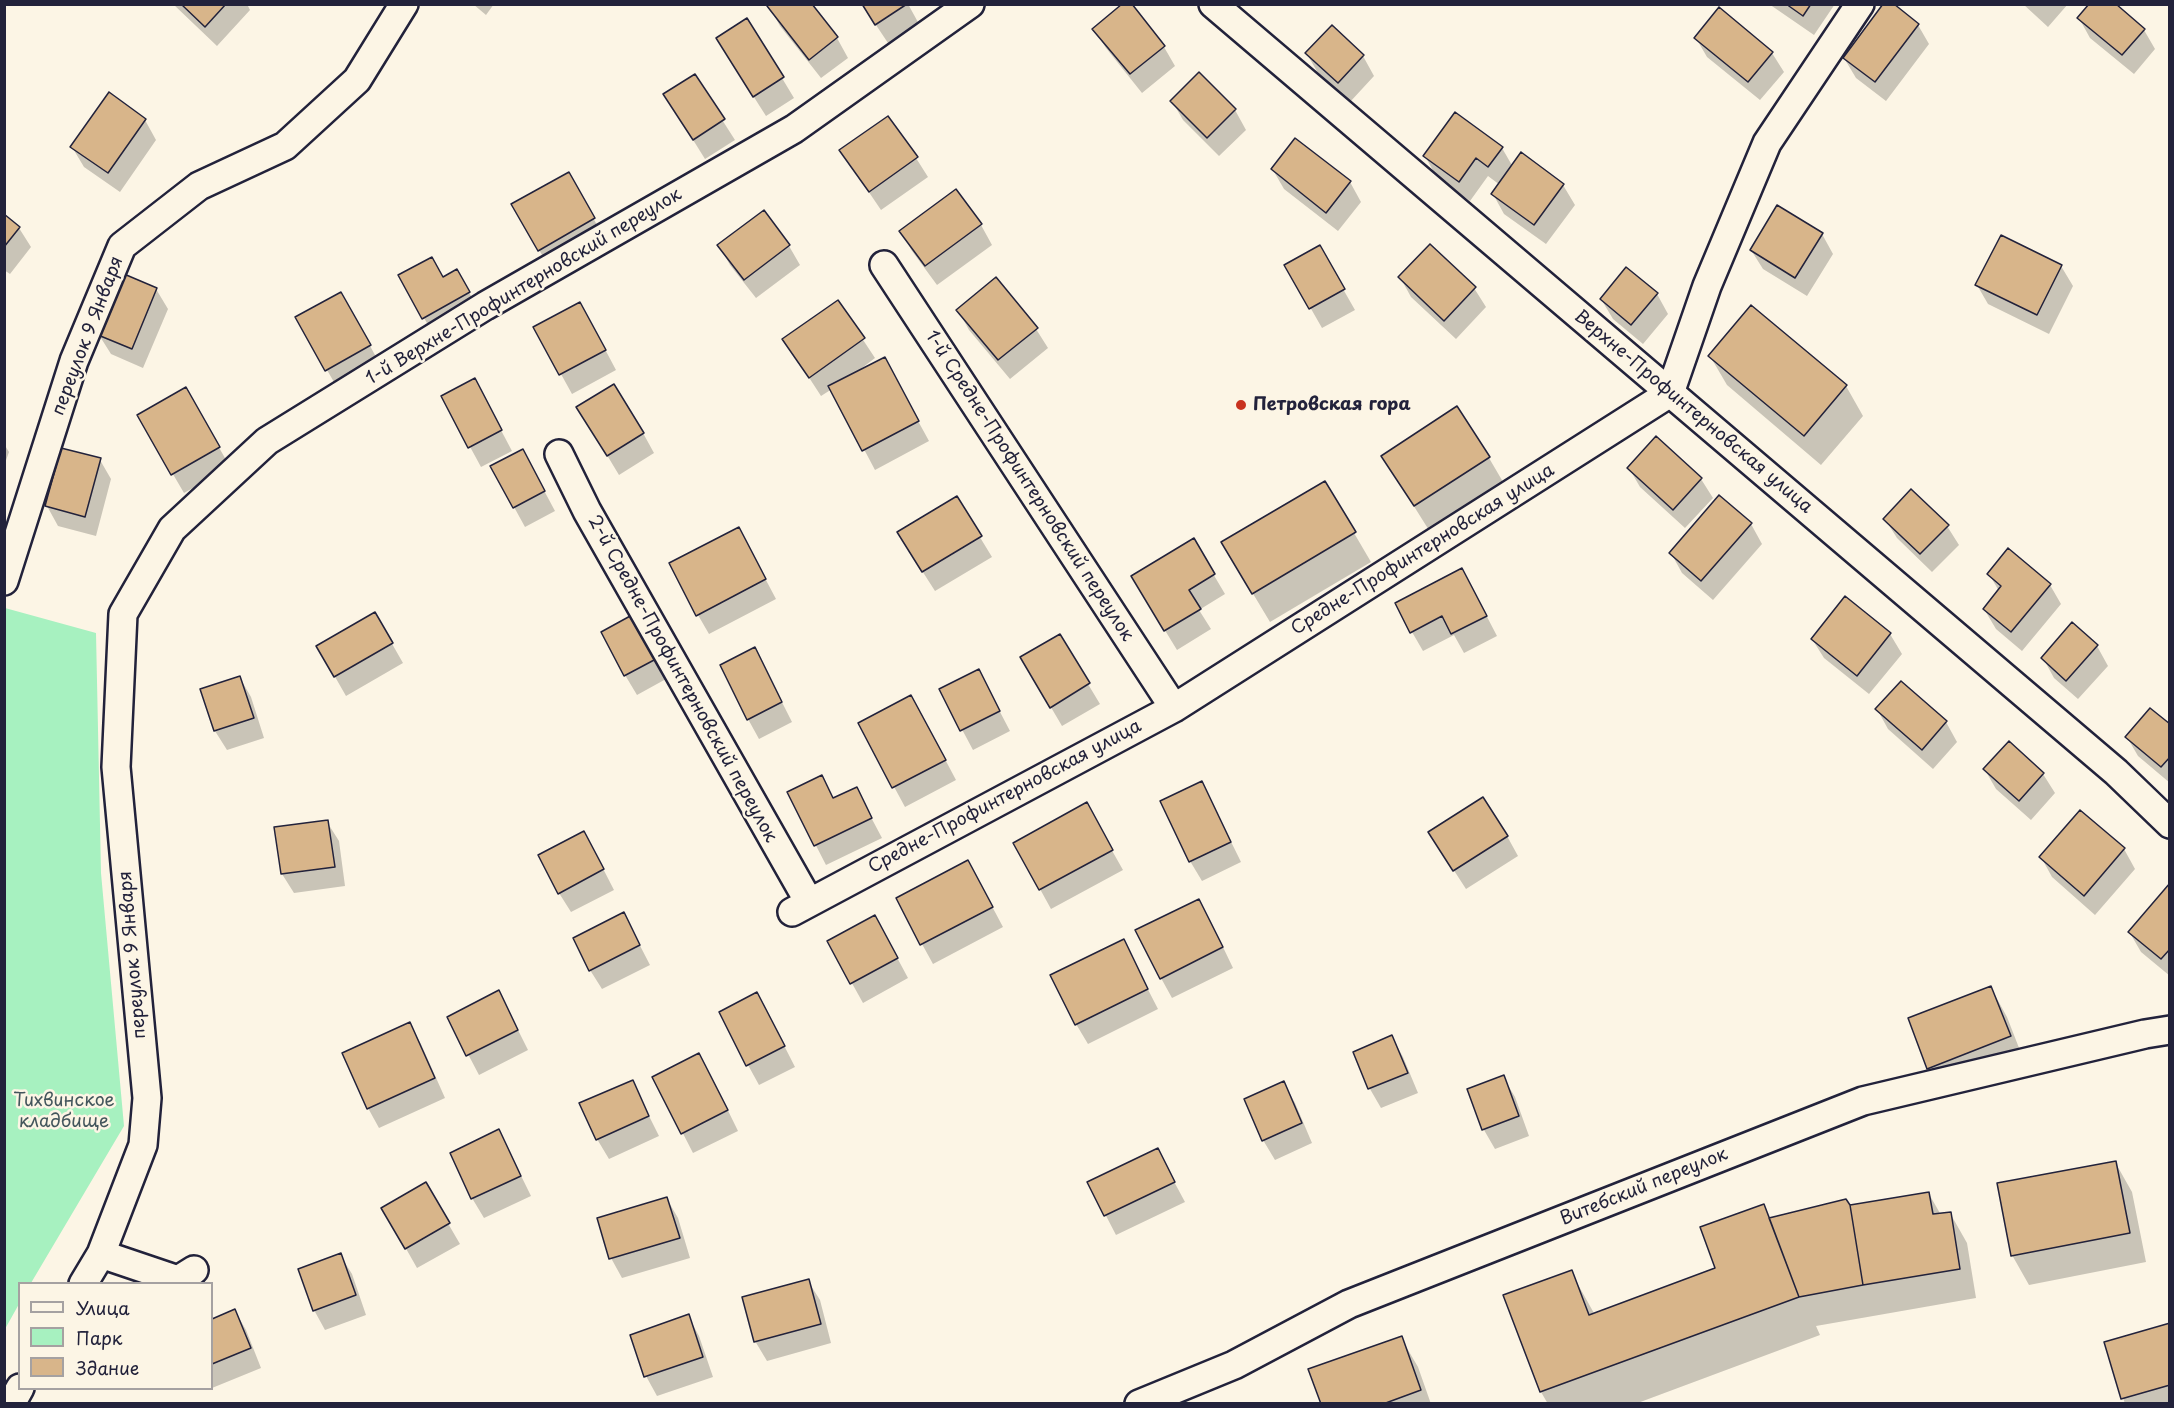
<!DOCTYPE html>
<html>
<head>
<meta charset="utf-8">
<style>
	body { margin:0 }
	#map { position:relative; width:2174px; height:1408px; overflow:hidden; background:#fcf5e5; font-family:"Playpen Sans",sans-serif }
	canvas { display:block }
	.frame { position:absolute; inset:0; border:6px solid #22223b; pointer-events:none }
	.legend { position:absolute; left:18px; top:1282px; width:195px; height:108px; box-sizing:border-box; background:#fcf5e5; border:2px solid #a5a1a1; margin:0; padding:8px 10px; list-style:none; font-size:18px; color:#22223b }
	.legend li { display:flex; align-items:center; gap:12px; height:30px }
	.legend b { width:30px; border:2px solid #a5a1a1 }
</style>
</head>
<body>
<div id="map">
<canvas width="2174" height="1408"></canvas>
<div class="frame"></div>
<ul class="legend">
<li><b style="height:8px;background:#fcf5e5"></b>Улица</li>
<li><b style="height:16px;background:#a7f1c0"></b>Парк</li>
<li><b style="height:16px;background:#d8b58a"></b>Здание</li>
</ul>
</div>
<script>
const ctx = document.querySelector('canvas').getContext('2d');
ctx.lineJoin = 'round';
function fill(path, color) { ctx.fillStyle = color; ctx.fill(path, 'evenodd'); }
const toPath = rows => new Path2D(rows.map(r => 'M' + r).join(''));
function stroke(path, color, width, dash) { ctx.strokeStyle = color; ctx.lineWidth = width; ctx.lineCap = dash ? 'butt' : 'round'; ctx.setLineDash(dash || []); ctx.stroke(path); }
function drawText(font, color, halo, rows, align = 'center') {
  ctx.font = font + ' "Playpen Sans",sans-serif'; ctx.lineWidth = 5; ctx.setLineDash([]); ctx.textBaseline = 'middle'; ctx.strokeStyle = halo; ctx.fillStyle = color; for (const [text, x, y, turn = 0] of rows) {
    ctx.save(); ctx.translate(x, y); ctx.rotate((+turn || 0) * Math.PI / 180); ctx.textAlign = isNaN(turn) ? turn : align; if (halo) ctx.strokeText(text, 0, 0); ctx.fillText(text, 0, 0); ctx.restore();
  }
}
const green = toPath([
	[5,608,96,633,101,873,124,1126,31,1283,20,1284,19,1304,5,1329]
]);
const shadow = toPath([
	[173,4,247,4,250,10,217,46],
	[473,4,494,4,486,15],
	[811,4,837,38,848,58,821,78,780,26,769,6],
	[862,4,908,4,919,24,888,43],
	[1769,4,1835,4,1814,35],
	[2023,4,2068,4,2048,27],
	[2079,18,2144,30,2155,49,2134,74,2090,38],
	[747,20,794,98,766,116,729,58],
	[1918,25,1929,44,1886,101,1856,78,1844,58],
	[1332,27,1363,56,1374,76,1350,102,1318,73,1307,54],
	[1094,29,1164,47,1175,66,1142,93,1106,48],
	[1696,38,1772,53,1784,72,1760,100,1707,57],
	[1199,74,1235,110,1246,130,1219,156,1183,120,1172,101],
	[694,76,735,140,705,159,665,95],
	[145,120,156,140,120,192,84,167,72,147],
	[1502,148,1513,167,1522,154,1563,185,1575,205,1546,244,1504,214,1493,194,1500,185,1488,176,1470,201,1436,176,1425,156],
	[841,151,916,158,928,177,881,210],
	[1273,170,1350,182,1361,202,1338,231,1284,189],
	[568,174,605,239,550,269,513,204],
	[956,191,981,225,992,245,937,285,912,251,901,231],
	[4,216,19,228,31,247,10,274,4,270],
	[1822,234,1833,254,1807,296,1763,269,1751,250],
	[2001,237,2061,266,2073,286,2049,334,1988,304,1977,285],
	[719,245,789,246,800,265,756,298,730,265],
	[1319,247,1355,310,1322,328,1286,265],
	[457,271,480,312,435,337,400,276,443,279],
	[1400,277,1474,288,1486,307,1456,339,1411,297],
	[156,289,168,309,143,368,111,354,99,335],
	[1657,294,1668,314,1643,344,1613,319,1601,299],
	[838,302,875,358,858,371,859,372,895,379,929,441,875,470,832,389,821,396,784,339],
	[958,310,1036,329,1048,348,1010,379,969,330],
	[352,313,381,366,338,389,297,318],
	[591,323,616,370,572,394,535,327],
	[1710,356,1846,386,1863,416,1821,465,1727,385],
	[186,389,230,467,184,493,139,416],
	[443,397,485,400,512,451,481,467],
	[590,427,643,433,654,453,619,475],
	[4,444,9,452,4,466],
	[1383,457,1489,458,1506,487,1432,535],
	[100,460,111,479,96,536,58,526,47,506],
	[1629,468,1701,479,1713,498,1685,528,1640,487],
	[533,470,555,511,525,527,514,507],
	[956,498,992,557,935,591,910,552],
	[1885,519,1947,526,1959,545,1932,572,1897,538],
	[1751,524,1762,544,1713,600,1682,573,1671,553],
	[1354,533,1371,562,1270,622,1240,572],
	[1193,540,1225,594,1199,610,1211,629,1177,650,1144,596],
	[749,548,776,599,709,634,698,615],
	[1989,574,2050,585,2061,604,2022,651,1996,629,1984,609,1999,591],
	[1473,590,1497,636,1464,653,1454,635,1423,651,1412,632],
	[1846,598,1890,634,1902,654,1869,694,1824,658,1812,639],
	[375,614,403,663,346,696,318,647],
	[643,636,666,679,637,695,625,675],
	[1059,636,1100,704,1062,726,1022,658],
	[2097,646,2108,666,2078,699,2054,678,2043,658],
	[755,649,792,722,759,739,748,719],
	[240,678,251,697,264,738,227,750,215,731,202,690],
	[941,690,989,691,1010,731,973,750],
	[1877,709,1946,722,1957,742,1933,769,1888,729],
	[922,716,956,780,905,807,860,724],
	[2170,726,2170,783,2138,756,2127,737],
	[1985,770,2043,774,2055,793,2031,820,1996,789],
	[1202,783,1241,862,1202,881,1190,861],
	[856,789,882,838,826,865,789,793,834,800],
	[2081,812,2124,849,2135,869,2095,915,2052,877,2041,857],
	[327,822,339,841,345,886,294,893,282,874],
	[1097,824,1123,870,1051,909,1040,889],
	[1507,836,1518,856,1466,889,1442,852],
	[595,853,614,890,571,912,559,893],
	[979,882,1003,927,933,964,922,944],
	[2170,885,2170,976,2141,952,2130,933],
	[1210,920,1233,968,1172,998,1161,978],
	[634,934,650,965,602,989,590,970],
	[886,937,908,978,863,1003,829,942],
	[1123,941,1158,1009,1088,1044,1076,1024],
	[1991,988,2007,1017,2026,1066,1946,1097,1929,1068],
	[509,1012,528,1050,479,1075,449,1018],
	[768,1014,795,1067,759,1085,748,1065],
	[410,1024,421,1044,445,1098,379,1128,368,1108],
	[1392,1037,1403,1057,1418,1093,1381,1108,1370,1089,1354,1053],
	[710,1074,738,1131,693,1153,654,1077],
	[1503,1077,1515,1097,1529,1136,1495,1149,1484,1130,1469,1090],
	[632,1082,659,1136,609,1159,597,1139],
	[1284,1083,1295,1103,1312,1143,1275,1160,1263,1140,1246,1100],
	[499,1131,531,1196,484,1218,472,1198],
	[1157,1150,1185,1202,1116,1235,1089,1183],
	[2115,1162,2132,1192,2146,1262,2029,1285,2012,1255],
	[425,1184,460,1244,417,1268,383,1208],
	[1929,1194,1941,1215,1950,1213,1967,1243,1976,1298,1816,1326,1820,1335,1635,1404,1548,1404,1541,1392,1505,1296,1571,1272,1595,1315,1717,1269,1764,1205,1771,1219],
	[667,1199,678,1218,690,1258,622,1278,611,1258],
	[340,1255,352,1274,366,1315,325,1330,314,1310],
	[808,1281,820,1300,831,1343,767,1361,755,1341],
	[235,1311,246,1330,261,1368,212,1388,212,1320],
	[688,1316,699,1336,713,1377,657,1396,646,1376],
	[2170,1325,2170,1404,2125,1404,2106,1343],
	[1401,1338,1418,1367,1431,1404,1323,1404]
]);
const building = toPath([
	[181,4,226,4,205,27,181,4],
	[769,4,812,4,838,37,809,60,767,6,769,4],
	[862,4,907,4,875,25,862,4],
	[1122,4,1132,4,1165,46,1130,74,1092,29,1122,4],
	[1786,4,1811,4,1803,16,1786,4],
	[1883,4,1894,4,1919,24,1875,82,1843,58,1883,4],
	[2089,4,2116,4,2145,29,2122,55,2077,18,2089,4],
	[1719,7,1773,52,1748,82,1694,38,1719,7],
	[747,18,784,77,753,97,716,38,747,18],
	[1332,25,1364,55,1338,83,1305,53,1332,25],
	[1199,72,1236,109,1207,138,1170,101,1199,72],
	[695,74,725,119,693,140,663,94,695,74],
	[109,92,146,119,108,173,70,147,109,92],
	[1455,112,1503,147,1488,167,1476,158,1459,182,1423,156,1455,112],
	[888,116,918,157,869,192,839,150,888,116],
	[1295,138,1351,181,1326,213,1271,169,1295,138],
	[1521,152,1564,184,1534,225,1491,194,1521,152],
	[569,172,595,218,538,251,511,204,569,172],
	[956,189,982,224,925,266,899,231,956,189],
	[1777,205,1823,233,1795,278,1750,250,1777,205],
	[764,210,790,245,744,280,717,245,764,210],
	[4,214,20,227,4,247,4,214],
	[2001,235,2062,265,2037,315,1975,285,2001,235],
	[1430,244,1476,287,1444,321,1398,277,1430,244],
	[1320,245,1345,289,1309,309,1284,265,1320,245],
	[432,257,443,277,457,269,470,292,422,319,398,275,432,257],
	[1626,267,1658,293,1631,325,1600,299,1626,267],
	[124,274,157,288,132,349,98,335,124,274],
	[996,277,1038,328,998,360,956,310,996,277],
	[341,292,371,345,325,371,295,317,341,292],
	[838,300,865,338,809,378,782,339,838,300],
	[580,302,606,350,559,375,533,327,580,302],
	[1751,305,1847,385,1804,436,1708,356,1751,305],
	[885,357,919,421,862,451,828,386,885,357],
	[475,378,502,430,468,448,441,396,475,378],
	[614,384,644,433,607,456,576,407,614,384],
	[186,387,220,447,171,475,137,415,186,387],
	[1457,406,1490,457,1414,506,1381,456,1457,406],
	[1656,436,1702,478,1673,510,1627,468,1656,436],
	[61,448,101,458,85,517,45,506,61,448],
	[523,449,545,491,513,508,490,466,523,449],
	[1325,481,1356,532,1252,594,1221,542,1325,481],
	[1911,489,1949,525,1920,554,1883,519,1911,489],
	[1719,495,1752,523,1701,581,1669,553,1719,495],
	[957,496,982,536,922,572,897,532,957,496],
	[739,527,766,579,696,616,669,563,739,527],
	[1194,538,1215,574,1189,590,1201,609,1164,631,1131,576,1194,538],
	[2008,548,2051,584,2011,632,1983,609,2001,586,1987,574,2008,548],
	[1462,568,1487,616,1451,634,1442,616,1410,633,1395,603,1462,568],
	[1845,596,1891,633,1857,676,1811,639,1845,596],
	[375,612,393,643,334,677,316,646,375,612],
	[632,615,656,659,624,676,601,632,632,615],
	[2072,622,2098,645,2066,681,2041,658,2072,622],
	[1060,634,1090,683,1050,708,1020,657,1060,634],
	[755,647,782,702,747,720,720,665,755,647],
	[979,669,1000,711,960,731,939,689,979,669],
	[240,676,254,718,214,731,200,689,240,676],
	[1901,681,1947,721,1922,750,1875,709,1901,681],
	[911,695,946,760,892,788,858,723,911,695],
	[2150,708,2170,724,2170,757,2161,767,2125,737,2150,708],
	[2009,741,2044,773,2019,801,1983,769,2009,741],
	[822,775,833,798,857,787,872,818,814,846,787,792,822,775],
	[1202,781,1231,842,1189,862,1160,801,1202,781],
	[1483,797,1508,836,1453,871,1428,832,1483,797],
	[1087,802,1113,850,1039,890,1013,843,1087,802],
	[2080,810,2125,848,2084,896,2039,857,2080,810],
	[328,820,335,867,281,874,274,827,328,820],
	[584,831,604,869,558,894,538,855,584,831],
	[968,860,993,907,920,945,896,898,968,860],
	[2170,883,2170,949,2161,959,2128,932,2170,883],
	[1199,899,1223,947,1160,979,1135,930,1199,899],
	[624,912,640,945,589,971,573,938,624,912],
	[875,915,898,958,850,984,827,941,875,915],
	[1124,939,1148,989,1075,1025,1050,975,1124,939],
	[1991,986,2011,1036,1927,1069,1908,1018,1991,986],
	[499,990,518,1030,466,1056,447,1017,499,990],
	[757,992,785,1046,746,1066,719,1012,757,992],
	[410,1022,435,1078,367,1109,342,1053,410,1022],
	[1392,1035,1408,1073,1368,1089,1353,1052,1392,1035],
	[699,1053,728,1110,681,1134,652,1077,699,1053],
	[1504,1075,1519,1116,1482,1130,1467,1089,1504,1075],
	[633,1080,649,1116,596,1140,579,1103,633,1080],
	[1284,1081,1302,1123,1262,1141,1244,1099,1284,1081],
	[499,1129,521,1176,471,1199,450,1153,499,1129],
	[1158,1148,1175,1182,1104,1216,1087,1182,1158,1148],
	[2116,1161,2130,1233,2011,1256,1997,1183,2116,1161],
	[426,1182,450,1223,405,1249,381,1208,426,1182],
	[1929,1192,1933,1214,1951,1212,1960,1269,1863,1285,1850,1205,1929,1192],
	[667,1197,680,1238,609,1259,597,1218,667,1197],
	[1846,1199,1850,1205,1863,1285,1799,1297,1769,1218,1846,1199],
	[1764,1204,1799,1297,1540,1392,1503,1295,1572,1270,1589,1315,1715,1268,1700,1227,1764,1204],
	[341,1253,356,1295,313,1311,298,1269,341,1253],
	[809,1279,821,1324,754,1342,742,1297,809,1279],
	[235,1309,251,1348,212,1364,212,1319,235,1309],
	[689,1314,703,1357,644,1377,630,1335,689,1314],
	[2170,1323,2170,1385,2121,1399,2104,1342,2170,1323],
	[1402,1336,1421,1390,1383,1404,1321,1404,1308,1369,1402,1336]
]);
const minor = toPath([
	[1213,4,2116,772,2170,824],
	[884,265,1174,708],
	[559,454,587,511,809,902],
	[4,581,74,361,122,246,199,186,285,146,357,80,404,4],
	[792,912,1174,708,1670,393,1707,286,1767,143,1860,4],
	[101,1254,178,1280,194,1270],
	[83,1284,101,1254,143,1145,147,1098,116,767,123,614,172,529,267,441,485,306,794,129,970,4],
	[11,1404,20,1388],
	[1139,1404,1234,1365,1349,1304,1863,1101,2145,1034,2170,1030]
]);
const markers = [
	[1241,405,6,"#c8321e"]
];
const streetNames = [
	["1-й Верхне-Профинтерновский переулок",524,287,-31],
	["переулок 9 Января",88,336,-69],
	["Верхне-Профинтерновская улица",1693,412,40],
	["1-й Средне-Профинтерновский переулок",1029,486,57],
	["Средне-Профинтерновская улица",1423,550,-32],
	["2-й Средне-Профинтерновский переулок",682,679,61],
	["Средне-Профинтерновская улица",1005,797,-28],
	["переулок 9 Января",133,955,-95],
	["Витебский переулок",1644,1187,-22]
];
const poiNames = [
	["Петровская гора",1253,405]
];
const parkNames = [
	["Тихвинское",64,1101],
	["кладбище",64,1122]
];
fill(green, '#a7f1c0');
fill(shadow, '#0003');
fill(building, '#d8b58a');
stroke(building, '#22223b', 1.5);
stroke(minor, '#22223b', 32);
stroke(minor, '#fcf5e5', 27);
for (const [x, y, r, color] of markers) { const dot = new Path2D(); dot.arc(x, y, r, 0, 2 * Math.PI); ctx.fillStyle = color; ctx.fill(dot); stroke(dot, '#fcf5e5', 2); }
drawText('18px', '#22223b', '#fcf5e5', streetNames);
drawText('bold 18px', '#22223b', '#fcf5e5', poiNames, 'left');
drawText('18px', '#43565c', '#fcf5e5', parkNames);
</script>
</body>
</html>
